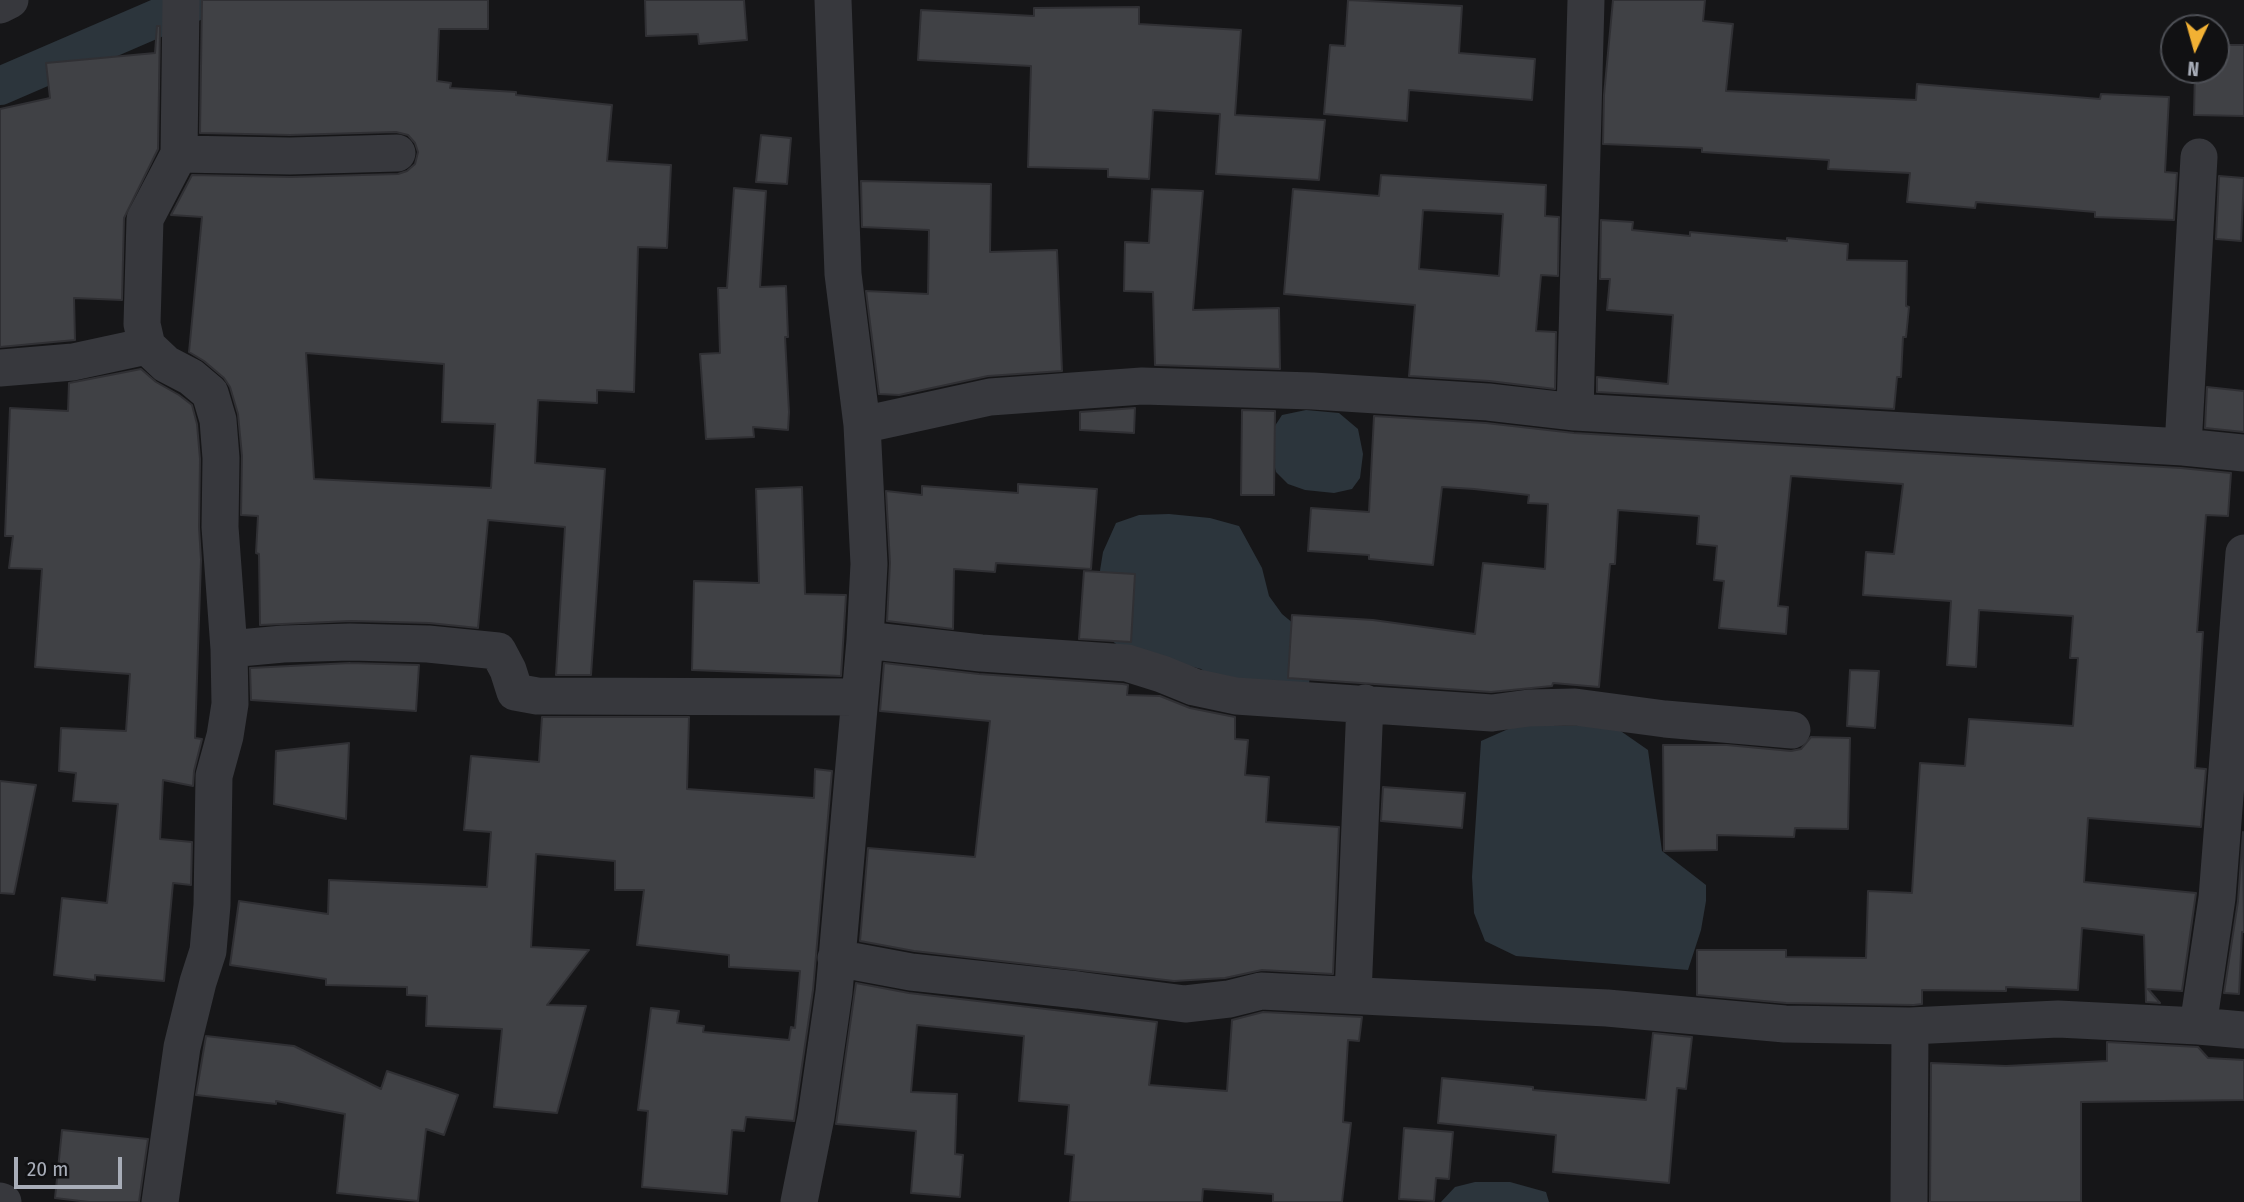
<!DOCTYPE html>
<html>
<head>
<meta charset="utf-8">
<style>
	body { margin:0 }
	#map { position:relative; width:2244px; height:1202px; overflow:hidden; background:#161618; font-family:"Fira Sans Condensed",sans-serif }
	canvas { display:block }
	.north { position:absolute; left:2160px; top:14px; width:70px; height:70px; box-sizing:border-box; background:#111113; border:2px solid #4d4f55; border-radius:50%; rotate:185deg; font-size:19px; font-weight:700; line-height:28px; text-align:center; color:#a8adb8 }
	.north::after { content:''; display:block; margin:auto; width:24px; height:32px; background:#f2b134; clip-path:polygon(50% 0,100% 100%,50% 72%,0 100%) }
	.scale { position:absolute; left:14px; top:1157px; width:108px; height:32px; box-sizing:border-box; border:4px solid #a8adb8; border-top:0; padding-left:9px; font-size:21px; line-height:24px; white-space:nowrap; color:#a8adb8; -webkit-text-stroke:5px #111113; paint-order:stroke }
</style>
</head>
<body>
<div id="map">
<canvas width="2244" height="1202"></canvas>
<div class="north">N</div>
<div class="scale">20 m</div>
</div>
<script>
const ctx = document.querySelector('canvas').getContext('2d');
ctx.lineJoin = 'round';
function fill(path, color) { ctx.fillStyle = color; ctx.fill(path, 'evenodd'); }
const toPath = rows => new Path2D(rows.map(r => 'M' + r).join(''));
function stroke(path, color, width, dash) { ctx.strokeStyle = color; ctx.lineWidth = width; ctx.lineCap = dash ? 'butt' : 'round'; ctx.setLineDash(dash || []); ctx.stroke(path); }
const water = toPath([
	[1306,410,1339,413,1358,429,1363,454,1360,478,1352,489,1334,493,1305,490,1288,484,1276,472,1271,452,1271,432,1282,415],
	[1169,514,1210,518,1239,526,1262,568,1269,596,1282,614,1300,629,1312,650,1309,685,1211,676,1201,669,1123,649,1104,635,1098,583,1103,552,1116,523,1139,515],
	[1612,725,1648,750,1662,851,1706,885,1706,901,1701,930,1688,970,1516,956,1485,941,1474,913,1472,877,1481,741,1515,726],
	[1475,1182,1510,1182,1546,1192,1549,1202,1441,1202,1455,1187]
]);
const canal = toPath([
	[0,86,199,0]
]);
const building = toPath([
	[202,0,488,0,488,29,439,29,437,81,451,83,450,88,516,92,516,95,612,105,607,161,671,165,667,248,638,247,634,392,597,390,597,403,538,400,535,463,605,469,591,675,556,675,565,527,488,520,478,628,429,623,351,621,260,625,259,554,256,553,258,516,241,515,242,456,238,414,230,387,224,378,204,361,189,352,202,217,171,215,192,175,291,177,398,174,407,171,415,164,418,152,415,143,408,135,396,132,290,135,200,133,202,0],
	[306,353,444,364,442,422,495,424,491,488,314,479,306,353],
	[645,0,744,0,747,40,699,44,698,34,646,36,645,0],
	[1348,0,1462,6,1459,53,1535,59,1532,100,1409,90,1407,121,1324,114,1330,45,1345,46,1348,0],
	[1613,0,1705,0,1703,21,1733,24,1726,91,1916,100,1917,84,2100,99,2101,94,2169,97,2165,172,2177,173,2174,220,2095,217,2095,212,1976,202,1975,208,1907,202,1910,173,1828,169,1829,160,1702,152,1702,148,1603,144,1604,95,1613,0],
	[1139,7,1139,24,1241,30,1235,115,1325,120,1319,180,1216,174,1220,114,1153,110,1149,179,1108,177,1108,169,1028,167,1031,66,918,60,921,10,1034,16,1034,8,1139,7],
	[157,26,160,26,158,149,124,218,122,300,74,298,75,340,0,347,0,109,50,98,46,63,155,53,157,26],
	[2216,45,2244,45,2244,116,2194,115,2195,70,2216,70,2216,45],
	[761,135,791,138,787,184,756,182,761,135],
	[1381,175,1546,185,1545,216,1559,217,1558,276,1541,275,1536,331,1556,332,1555,389,1489,381,1409,376,1415,305,1284,294,1293,189,1379,196,1381,175],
	[1423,210,1503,214,1499,276,1419,269,1423,210],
	[2219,176,2244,178,2241,241,2216,239,2219,176],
	[861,181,991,184,990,252,1057,250,1062,371,988,376,899,395,879,394,866,291,928,294,929,230,862,227,861,181],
	[734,188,766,191,760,287,786,286,788,337,785,337,789,412,788,430,753,427,754,437,706,439,700,354,720,353,718,288,727,288,734,188],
	[1152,189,1203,191,1193,310,1279,308,1280,369,1155,365,1153,292,1124,291,1125,242,1149,243,1152,189],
	[1601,220,1633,222,1632,230,1690,236,1690,232,1787,241,1787,238,1848,244,1847,260,1907,261,1906,306,1909,307,1906,337,1903,337,1901,377,1897,377,1894,409,1597,392,1597,377,1668,384,1673,315,1607,310,1610,279,1600,279,1601,220],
	[141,369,156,382,179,395,192,405,197,424,200,459,199,527,201,560,195,738,202,739,194,771,193,786,163,780,160,839,192,842,191,885,173,883,164,981,95,975,95,980,54,975,62,898,107,903,118,804,73,801,76,773,59,771,61,728,126,731,130,674,35,667,42,569,9,568,13,536,5,536,10,408,68,411,69,383,141,369],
	[2207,387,2244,391,2244,432,2205,428,2207,387],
	[1135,408,1134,433,1080,430,1080,412,1135,408],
	[1242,410,1275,411,1274,495,1241,495,1242,410],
	[1374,416,1486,423,1574,433,2181,468,2231,473,2228,516,2206,515,2197,632,2203,632,2195,768,2206,769,2201,827,2088,818,2084,882,2196,893,2182,991,2148,989,2160,1003,2146,1002,2144,935,2082,928,2078,990,2006,987,2006,991,1922,990,1922,1004,1914,1005,1786,1003,1697,995,1697,950,1786,950,1786,957,1866,958,1868,891,1912,893,1920,763,1965,766,1969,719,2073,726,2078,658,2070,658,2073,616,1979,610,1976,667,1947,665,1951,601,1863,595,1866,552,1894,554,1903,484,1791,476,1778,606,1788,607,1786,634,1719,628,1724,581,1714,580,1717,546,1697,544,1699,516,1618,510,1615,564,1610,564,1599,687,1553,683,1552,686,1491,692,1288,678,1292,615,1373,620,1475,634,1483,563,1545,569,1548,504,1528,503,1529,495,1474,489,1442,487,1433,565,1369,559,1369,555,1308,551,1311,508,1369,512,1374,416],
	[1018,484,1097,489,1091,569,996,563,995,572,954,569,953,629,887,621,890,563,886,491,922,495,922,486,1018,493,1018,484],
	[802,487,805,594,846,595,841,676,692,670,694,581,759,583,756,489,802,487],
	[1084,571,1135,574,1131,642,1079,639,1084,571],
	[350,663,419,665,416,711,251,700,250,668,350,663],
	[884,663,979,674,1123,684,1128,685,1127,695,1160,696,1190,708,1235,717,1235,739,1248,740,1245,775,1269,777,1266,822,1339,827,1333,974,1262,970,1225,978,1174,981,914,951,860,941,868,848,975,857,990,721,880,711,884,663],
	[1850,670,1879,671,1875,728,1847,726,1850,670],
	[542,717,689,717,687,789,814,798,815,769,832,771,813,990,794,1121,746,1117,744,1131,732,1130,727,1194,642,1187,648,1111,638,1110,651,1008,679,1011,677,1023,704,1026,703,1032,789,1040,791,1027,795,1028,800,971,729,967,729,955,637,945,644,890,615,890,615,861,536,854,531,947,589,950,547,1005,586,1006,557,1113,494,1107,502,1029,426,1026,427,996,407,995,407,987,326,985,326,979,230,965,239,901,328,914,329,880,487,887,491,832,464,830,471,756,539,762,542,717],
	[1811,737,1850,738,1848,829,1795,828,1794,837,1717,835,1717,850,1664,851,1663,745,1727,745,1791,751,1801,749,1811,737],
	[349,743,346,819,274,804,276,751,349,743],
	[0,781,36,785,14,894,0,893,0,781],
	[1383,787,1465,793,1462,828,1381,821,1383,787],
	[2243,832,2244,932,2242,932,2239,994,2224,993,2238,901,2243,832],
	[856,983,909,993,1157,1022,1149,1085,1227,1091,1232,1020,1263,1012,1362,1017,1359,1041,1348,1040,1343,1122,1351,1123,1342,1202,1273,1202,1273,1194,1203,1189,1202,1202,1070,1202,1074,1155,1065,1154,1069,1105,1019,1101,1024,1036,917,1025,911,1092,957,1094,955,1154,963,1155,960,1197,911,1193,916,1131,836,1124,856,983],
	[1653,1033,1692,1037,1686,1089,1677,1088,1669,1183,1553,1172,1556,1135,1438,1123,1442,1078,1533,1087,1533,1090,1646,1100,1653,1033],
	[206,1036,294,1046,381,1089,387,1071,458,1095,444,1135,426,1129,418,1201,337,1193,345,1114,276,1101,276,1104,196,1095,206,1036],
	[2107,1042,2198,1047,2208,1058,2244,1060,2244,1100,2081,1102,2081,1202,1930,1202,1931,1063,2006,1066,2107,1061,2107,1042],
	[1404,1128,1453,1132,1449,1179,1436,1178,1434,1201,1399,1199,1404,1128],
	[62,1130,148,1139,139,1202,89,1202,55,1198,62,1130]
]);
const street = toPath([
	[0,5,10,0],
	[179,154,290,156,397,153],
	[0,368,73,362,147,346],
	[1575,412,1586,0],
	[862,425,990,397,1142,386,1313,391,1488,402,1575,412,2183,447,2244,453],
	[2183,447,2199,157],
	[865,640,981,653,1127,663,1162,674,1194,687,1236,696,1492,713,1529,708,1575,707,1665,719,1792,730],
	[229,649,283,644,350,642,428,644,498,651,508,670,515,692,537,696,860,697],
	[836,958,911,972,1078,990,1185,1004,1229,999,1261,991,1607,1008,1785,1024,1910,1026,2058,1019,2198,1026,2244,1030],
	[1353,995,1365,703],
	[2198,1026,2217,898,2244,553],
	[0,1201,3,1202],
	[160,1202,182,1047,198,982,208,951,212,905,214,776,225,736,230,704,229,649,220,527,221,458,218,420,210,393,191,377,166,364,147,346,142,324,145,219,179,154,181,0],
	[799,1202,816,1117,834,992,865,640,869,564,862,425,843,274,833,0],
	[1909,1202,1910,1026]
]);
fill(water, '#2c353c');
stroke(canal, '#2c353c', 38);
fill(building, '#404145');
stroke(building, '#303034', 2);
stroke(street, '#37383d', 37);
</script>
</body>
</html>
